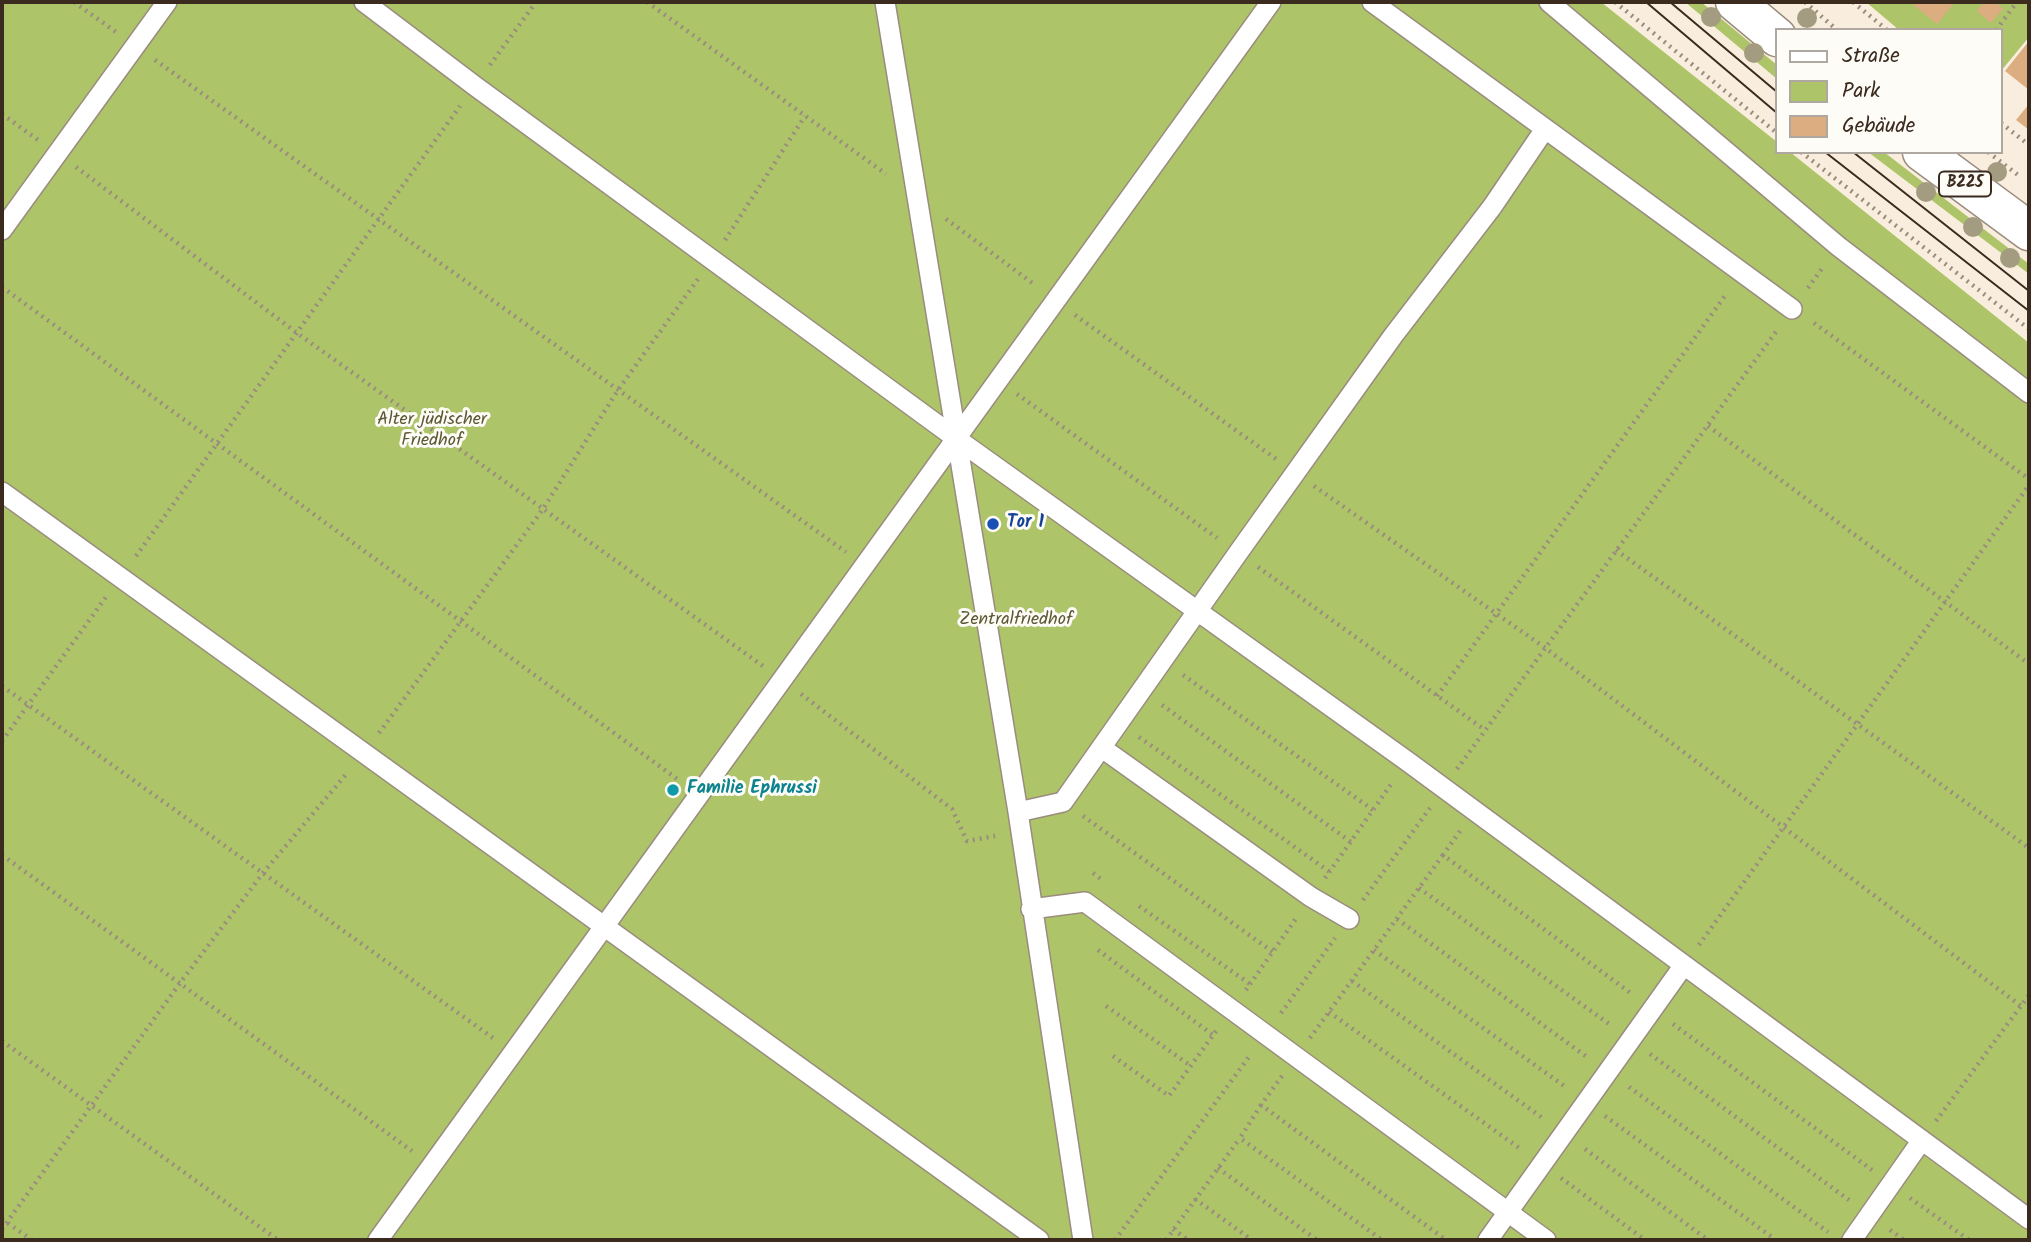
<!DOCTYPE html>
<html>
<head>
<meta charset="utf-8">
<style>
	body { margin:0 }
	#map { position:relative; width:2031px; height:1242px; overflow:hidden; background:#f9eede; font-family:Kalam,sans-serif }
	canvas { display:block }
	.frame { position:absolute; inset:0; border:4px solid #3b2a1e; pointer-events:none }
	.legend { position:absolute; left:1775px; top:28px; width:228px; height:126px; box-sizing:border-box; background:#fdfcf7; border:2px solid #afa8a0; margin:0; padding:9px 12px; list-style:none; font-size:21px; color:#3b2a1e }
	.legend li { display:flex; align-items:center; gap:14px; height:35px }
	.legend b { width:35px; border:2px solid #afa8a0 }
</style>
</head>
<body>
<div id="map">
<canvas width="2031" height="1242"></canvas>
<div class="frame"></div>
<ul class="legend">
<li><b style="height:9px;background:#fff"></b>Straße</li>
<li><b style="height:19px;background:#adc469"></b>Park</li>
<li><b style="height:19px;background:#dcad81"></b>Gebäude</li>
</ul>
</div>
<script>
const ctx = document.querySelector('canvas').getContext('2d');
ctx.lineJoin = 'round';
function fill(path, color) { ctx.fillStyle = color; ctx.fill(path, 'evenodd'); }
const toPath = rows => new Path2D(rows.map(r => 'M' + r).join(''));
function stroke(path, color, width, dash) { ctx.strokeStyle = color; ctx.lineWidth = width; ctx.lineCap = dash ? 'butt' : 'round'; ctx.setLineDash(dash || []); ctx.stroke(path); }
function drawText(font, color, halo, rows, align = 'center') {
  ctx.font = font + ' Kalam,sans-serif'; ctx.lineWidth = 6; ctx.setLineDash([]); ctx.textBaseline = 'middle'; ctx.strokeStyle = halo; ctx.fillStyle = color; for (const [text, x, y, turn = 0] of rows) {
    ctx.save(); ctx.translate(x, y); ctx.rotate((+turn || 0) * Math.PI / 180); ctx.textAlign = isNaN(turn) ? turn : align; if (halo) ctx.strokeText(text, 0, 0); ctx.fillText(text, 0, 0); ctx.restore();
  }
}
const green = toPath([
	[2,2,1601,2,1777,142,1777,152,1790,152,2029,343,2029,1240,2,1240],
	[1685,2,1701,2,1777,65,1777,79],
	[1866,2,2029,2,2029,37,2001,71,2001,30,1899,30],
	[1868,152,1884,152,2029,264,2029,274]
]);
const building = toPath([
	[1910,2,1955,2,1937,24],
	[1984,2,1995,2,2003,9,1991,23,1977,11],
	[2029,41,2029,90,2005,71],
	[2029,104,2029,130,2016,120]
]);
const path = toPath([
	[74,2,116,32],
	[647,2,886,174],
	[1615,2,1777,133],
	[1805,2,1837,30],
	[1853,2,1887,30],
	[1996,30,2017,2],
	[155,60,846,552],
	[490,65,536,2],
	[2,114,38,140],
	[2001,123,2029,145],
	[1801,152,2029,329],
	[1988,152,2018,175],
	[76,167,297,333,763,666],
	[946,219,1035,285],
	[725,240,805,116],
	[2,287,680,781],
	[1808,288,1823,267],
	[1075,315,1276,459],
	[1814,323,2029,479],
	[1017,394,1217,538],
	[1708,426,2029,664],
	[1314,486,1544,647,2021,1006],
	[1616,550,2029,848],
	[136,556,460,106],
	[1258,567,1485,730],
	[1183,675,1373,810],
	[2,686,493,1038],
	[801,694,952,809,967,841,995,836],
	[1437,696,1727,293],
	[1162,705,1351,842],
	[379,733,543,509,618,390,698,279],
	[1139,737,1330,872],
	[2,741,106,597],
	[1457,769,1778,329],
	[1083,816,1273,952],
	[1460,831,1443,855,1632,994],
	[2,855,412,1151],
	[1093,873,1101,879],
	[1325,878,1392,783],
	[1419,888,1612,1026],
	[1363,900,1430,808],
	[1139,906,1250,984],
	[1397,919,1587,1057],
	[1699,945,2029,485],
	[1098,950,1213,1035],
	[1374,950,1567,1088],
	[1352,981,1544,1119],
	[1246,990,1297,917],
	[1106,1006,1191,1066],
	[1329,1012,1522,1150],
	[1281,1013,1335,938],
	[1673,1024,1872,1170],
	[1310,1038,1443,855],
	[2,1041,278,1240],
	[1650,1054,1849,1200],
	[1113,1056,1169,1096,1216,1031],
	[1282,1076,1261,1105,1446,1240],
	[1629,1087,1828,1232],
	[1261,1105,1240,1138,1382,1240],
	[1605,1116,1776,1240],
	[1936,1121,2029,995],
	[1585,1149,1708,1240],
	[1218,1168,1317,1240],
	[1561,1178,1645,1240],
	[1910,1198,1969,1240],
	[1195,1199,1252,1240],
	[2,1219,32,1240],
	[2,1229,180,983,263,873,348,772],
	[1173,1229,1188,1240],
	[1890,1230,1904,1240],
	[1115,1240,1251,1054],
	[1166,1240,1240,1138]
]);
const service = toPath([
	[364,2,475,86,957,439,1407,761,2029,1219],
	[885,2,1018,812,1083,1240],
	[1372,2,1792,309],
	[1549,2,1838,246,2029,393],
	[2,230,167,2],
	[2,492,1039,1240],
	[1102,748,1311,897,1349,919],
	[1018,812,1063,802,1238,553,1393,336,1492,207,1545,129],
	[1031,909,1085,902,1546,1240],
	[378,1240,1271,2],
	[1488,1240,1684,965],
	[1852,1240,1922,1140]
]);
const primary = toPath([
	[1735,2,1777,37],
	[1922,152,2029,231]
]);
const tram = toPath([
	[1646,2,1777,113],
	[1670,2,1777,92],
	[1825,152,2029,311],
	[1853,152,2029,291]
]);
const trees = [
	[1711,17],
	[1807,18],
	[1754,53],
	[1997,172],
	[1926,192],
	[1973,227],
	[2010,258]
];
const markers = [
	[993,524,7,"#1a4fb4"],
	[673,790,7,"#0f9aa8"]
];
const shields = [
	[1965,184,52]
];
const shieldNames = [
	["B225",1965,184]
];
const parkNames = [
	["Alter jüdischer",432,421],
	["Friedhof",432,442],
	["Zentralfriedhof",1016,621]
];
const transitNames = [
	["Tor 1",1007,524]
];
const cultureNames = [
	["Familie Ephrussi",687,790]
];
fill(green, '#adc469');
fill(building, '#dcad81');
stroke(service, '#9a8c7e', 22);
stroke(primary, '#9a8c7e', 41);
stroke(path, '#9a8c7e', 4.5, [2, 5]);
stroke(service, '#fff', 19);
stroke(primary, '#fff', 38);
stroke(tram, '#3b2a1e', 2);
ctx.fillStyle = '#a39c80';
for (const [x, y] of trees) { ctx.beginPath(); ctx.arc(x, y, 10, 0, 2 * Math.PI); ctx.fill(); }
for (const [x, y, r, color] of markers) { const dot = new Path2D(); dot.arc(x, y, r, 0, 2 * Math.PI); ctx.fillStyle = color; ctx.fill(dot); stroke(dot, '#fdfcf7', 2.5); }
for (const [x, y, w] of shields) { const box = new Path2D(); box.roundRect(x - w / 2, y - 12.5, w, 25, 5); ctx.fillStyle = '#fdfcf7'; ctx.fill(box); stroke(box, '#3b2a1e', 2); }
drawText('bold 16px', '#3b2a1e', null, shieldNames);
drawText('18px', '#5d5834', '#fdfcf7', parkNames);
drawText('bold 18px', '#164399', '#fdfcf7', transitNames, 'left');
drawText('bold 18px', '#0d838f', '#fdfcf7', cultureNames, 'left');
</script>
</body>
</html>
